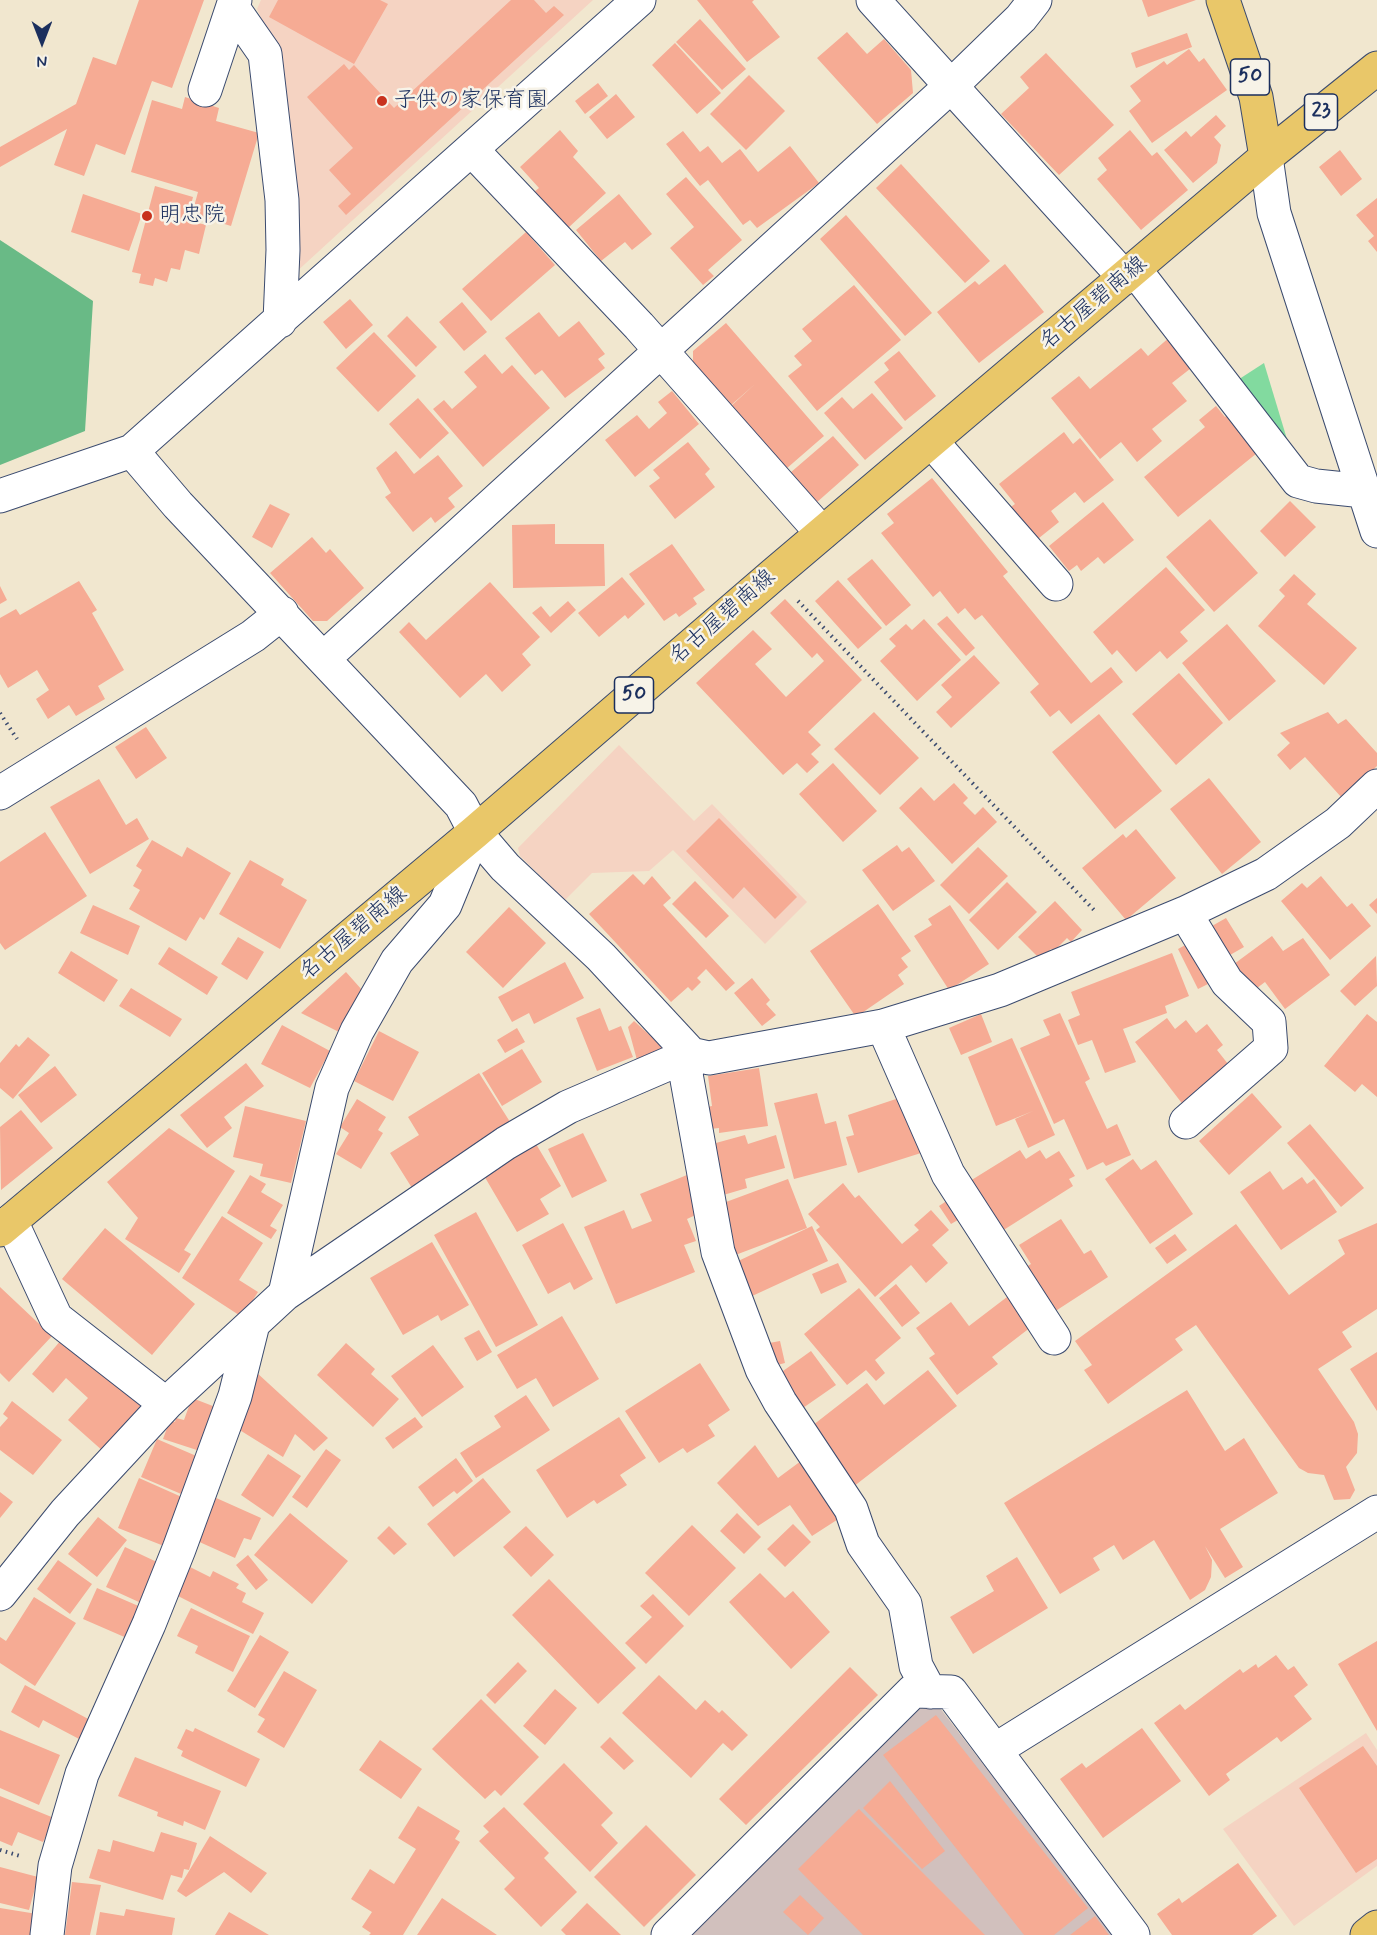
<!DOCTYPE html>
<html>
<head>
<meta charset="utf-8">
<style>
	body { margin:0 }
	#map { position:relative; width:1377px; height:1935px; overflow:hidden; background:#f1e7cf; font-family:Mynerve,sans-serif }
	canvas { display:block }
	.north { position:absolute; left:12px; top:12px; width:60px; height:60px; -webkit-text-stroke:4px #f7f3e8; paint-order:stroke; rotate:180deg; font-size:16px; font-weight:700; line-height:24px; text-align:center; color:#1b2f5e }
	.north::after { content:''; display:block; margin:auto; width:21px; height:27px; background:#1b2f5e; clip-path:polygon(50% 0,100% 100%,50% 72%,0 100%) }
</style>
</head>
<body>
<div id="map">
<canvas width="1377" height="1935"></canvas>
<div class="north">N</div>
</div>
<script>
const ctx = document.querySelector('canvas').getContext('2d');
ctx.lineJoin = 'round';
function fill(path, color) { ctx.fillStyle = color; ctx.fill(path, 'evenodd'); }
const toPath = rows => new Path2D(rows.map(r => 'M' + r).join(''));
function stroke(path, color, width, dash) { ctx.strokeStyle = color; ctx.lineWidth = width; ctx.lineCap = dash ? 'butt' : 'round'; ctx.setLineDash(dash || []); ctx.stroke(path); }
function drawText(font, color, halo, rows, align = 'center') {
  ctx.font = font + ' Mynerve,"Klee One",sans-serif'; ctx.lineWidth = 5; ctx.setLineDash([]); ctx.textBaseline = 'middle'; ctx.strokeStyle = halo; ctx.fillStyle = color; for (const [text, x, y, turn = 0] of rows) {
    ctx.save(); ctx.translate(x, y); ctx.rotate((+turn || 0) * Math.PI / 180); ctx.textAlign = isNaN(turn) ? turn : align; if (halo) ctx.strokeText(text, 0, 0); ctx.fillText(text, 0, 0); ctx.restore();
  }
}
const built = toPath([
	[261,0,593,0,294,274,270,38,257,9],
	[619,745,694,821,712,804,807,902,765,944,673,850,649,871,592,873,565,900,520,856,518,848],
	[1366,1733,1377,1750,1377,1866,1294,1926,1223,1829]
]);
const industrial = toPath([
	[940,1708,1114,1935,691,1935,913,1709]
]);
const green = toPath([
	[1264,363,1296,469,1230,385]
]);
const forest = toPath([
	[0,240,93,301,85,431,0,465]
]);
const building = toPath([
	[139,0,204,0,172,88,152,81,125,155,96,144,84,176,54,165,67,129,0,167,0,147,76,104,93,57,116,65],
	[278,0,380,0,388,4,354,64,269,17],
	[511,0,534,0,546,13,554,6,564,15,346,215,338,206,351,194,329,170,353,148,307,97,344,64,349,70,354,65,394,108],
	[697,0,754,0,752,2,780,37,747,62],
	[1142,0,1196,0,1148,17],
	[700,19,746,69,722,90,676,42],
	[847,32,867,54,884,39,911,70,913,93,877,124,817,58],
	[1187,33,1192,47,1136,68,1131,53],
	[675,43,721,93,697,114,652,65],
	[1189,49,1199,62,1204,58,1227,90,1152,143,1129,111,1141,101,1130,86,1164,61,1167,65],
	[1046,53,1114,125,1059,175,1001,114,1029,88,1020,77],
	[749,75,785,111,746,150,710,114],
	[598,83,608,96,585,114,575,101],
	[616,94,635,117,607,139,589,117],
	[185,97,219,108,216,121,259,133,231,226,192,214,198,192,131,172,152,100,182,109],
	[1216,115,1226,126,1214,137,1221,145,1217,163,1193,183,1164,150,1186,131,1191,137],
	[560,130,578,151,573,157,606,193,568,228,534,192,539,188,520,167],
	[1130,130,1152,156,1157,152,1188,190,1141,230,1097,179,1107,170,1098,158],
	[683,131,700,152,708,146,722,163,740,149,758,172,790,146,819,183,757,228,750,220,743,225,708,180,700,186,666,144],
	[1340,150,1362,179,1341,196,1319,167],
	[901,164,990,261,965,283,876,188],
	[686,177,742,240,708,270,714,276,703,285,670,248,694,227,666,194],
	[155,186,193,197,187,220,206,225,199,254,185,250,180,270,171,268,167,282,155,278,153,286,139,283,141,274,132,272],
	[83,194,142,214,129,251,71,232],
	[619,194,652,234,632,250,625,242,601,261,576,230],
	[1377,198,1377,252,1368,241,1374,236,1356,215],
	[846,215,932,313,905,336,820,239],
	[526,232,555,265,491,321,462,289],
	[1005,264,1044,312,979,363,937,312,975,281,979,285],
	[854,285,901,340,817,411,788,376,802,365,794,356,812,341,802,329],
	[350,299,373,325,346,349,323,322],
	[462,302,487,332,464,351,439,322],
	[539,312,559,337,579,321,605,354,598,359,605,368,565,398,542,370,535,375,505,338],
	[407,316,437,347,416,367,387,336],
	[726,323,824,436,786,469,730,407,755,384,729,407,693,367,693,351],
	[374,332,416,376,378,412,336,368],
	[1171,336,1195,365,1172,383,1187,401,1152,429,1162,441,1137,462,1121,442,1100,459,1051,398,1079,376,1090,389,1141,348,1148,356],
	[899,351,936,396,905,421,874,382,889,370,884,363],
	[485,354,502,374,512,365,550,408,483,467,433,409,444,400,452,409,477,387,464,372],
	[672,391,699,424,635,477,605,440,637,415,649,429,667,413,658,402],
	[872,393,903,428,865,460,824,413,842,397,853,409],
	[418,398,449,433,420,459,389,424],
	[1216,406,1225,417,1231,411,1262,449,1178,517,1144,477,1205,427,1199,420],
	[1064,432,1073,444,1080,438,1114,480,1084,503,1075,492,1051,511,1059,522,1034,542,1008,509,1015,504,999,484],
	[833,436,859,465,816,503,790,473],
	[688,442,710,469,705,474,715,487,675,519,649,486,660,478,653,470],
	[396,451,414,474,438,455,463,486,448,498,455,507,435,523,431,517,413,532,385,497,391,493,376,468],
	[932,478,1008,572,1003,576,1091,683,1111,667,1123,682,1071,724,1059,710,1050,717,1030,692,1039,684,982,615,975,620,965,608,958,614,940,591,933,597,881,533,894,523,887,514],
	[1290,501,1316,527,1285,557,1260,531],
	[1103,502,1134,540,1104,564,1098,557,1081,571,1077,565,1069,571,1049,546],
	[270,504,290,514,272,548,252,537],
	[1210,519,1258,573,1214,612,1166,557],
	[555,524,555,544,604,544,605,586,513,588,512,525],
	[312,537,326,553,330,549,364,588,327,621,313,621,270,573],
	[672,544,705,590,693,598,697,604,679,617,676,613,664,621,629,574],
	[872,559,911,605,886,626,847,579],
	[1166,567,1205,610,1180,632,1188,641,1167,659,1160,651,1136,672,1117,650,1112,655,1093,632],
	[1294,574,1316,594,1307,604,1357,648,1324,685,1258,626,1285,596,1279,590],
	[622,577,645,604,628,619,625,615,599,637,578,613],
	[838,580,882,628,858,649,815,601],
	[79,581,97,610,92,613,124,670,98,686,105,699,76,716,69,705,48,719,36,699,49,690,37,670,8,688,0,674,0,618,16,609,20,615],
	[490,582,540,637,522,654,531,665,502,692,486,674,460,698,399,632,409,622,426,640],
	[0,586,7,600,0,604],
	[785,599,862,680,808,732,821,745,811,754,819,762,807,773,797,763,783,775,696,683,753,630,772,649,755,664,786,697,824,661,817,653,812,658,770,613],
	[568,601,576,610,551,633,532,613,541,606,550,617],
	[947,616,975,648,966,656,937,624],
	[924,619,961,660,917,701,880,661,896,646,889,639,906,624,912,630],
	[1227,624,1276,681,1229,721,1182,663],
	[974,655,1000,683,951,728,936,712,952,697,941,685],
	[1179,673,1223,723,1176,765,1132,714],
	[874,712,919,758,880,795,834,749],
	[1328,712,1338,724,1346,719,1377,753,1377,766,1342,798,1305,757,1290,770,1277,755,1290,743,1280,733],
	[1099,714,1162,791,1115,829,1052,752],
	[146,727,167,758,136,779,115,747],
	[833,763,877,811,843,842,799,794],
	[1209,778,1261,842,1222,874,1170,809],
	[99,779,126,825,137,818,149,839,90,874,50,807],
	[954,783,968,798,963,803,975,815,983,807,997,822,952,864,899,808,921,787,934,801],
	[719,818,797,897,775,919,744,887,733,899,686,851],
	[1136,829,1176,878,1126,920,1082,868,1123,834,1126,838],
	[45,832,87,896,5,950,0,943,0,862],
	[152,840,182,857,187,847,231,873,204,920,200,917,186,941,129,909,140,890,133,886,142,870,136,866],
	[897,845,902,852,909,847,935,881,893,911,862,870],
	[978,847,1008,876,969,914,940,885],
	[250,860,284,879,281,885,307,900,280,949,219,914],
	[633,874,644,885,652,876,671,898,663,905,735,983,726,991,706,969,697,978,701,982,692,991,688,987,671,1002,589,914],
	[1321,876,1347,907,1352,903,1371,926,1330,960,1281,901,1302,883,1307,888],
	[695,881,729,916,706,938,672,904],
	[1007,882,1037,912,998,950,969,920],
	[1377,898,1377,914,1369,905],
	[1055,901,1082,930,1071,942,1067,938,1054,951,1051,949,1040,959,1018,937],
	[878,904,911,951,901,958,908,967,898,975,904,984,856,1017,810,951],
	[93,905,140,926,128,955,80,933],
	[950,905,989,964,949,990,914,936,932,925,928,919],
	[509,907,546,943,503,988,466,952],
	[1226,918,1244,947,1223,959,1205,930],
	[1272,936,1283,951,1303,938,1330,975,1285,1009,1265,982,1253,991,1234,964],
	[238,937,264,952,247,980,221,964],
	[1191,942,1212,982,1198,989,1178,949],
	[169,947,218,977,207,995,158,964],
	[71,951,118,980,104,1002,58,973],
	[1172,953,1189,996,1165,1006,1167,1013,1123,1029,1136,1062,1105,1073,1092,1040,1078,1045,1068,1020,1080,1015,1071,992],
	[1376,956,1377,986,1355,1006,1340,991],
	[565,962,584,998,534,1024,529,1013,512,1022,498,997],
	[346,972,362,990,341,1033,301,1013],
	[752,978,770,1000,766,1004,776,1015,762,1026,734,993],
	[131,988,182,1019,170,1037,119,1006],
	[600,1008,609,1031,621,1026,633,1057,597,1071,576,1018],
	[1060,1013,1090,1079,1085,1082,1107,1129,1117,1124,1131,1155,1106,1166,1103,1162,1087,1170,1064,1119,1054,1124,1020,1048,1050,1035,1043,1020],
	[981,1014,992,1042,961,1055,949,1028],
	[1367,1014,1377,1022,1377,1097,1362,1084,1355,1092,1324,1066],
	[1167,1018,1175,1029,1186,1020,1196,1033,1207,1024,1223,1045,1217,1050,1232,1069,1184,1106,1135,1042],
	[634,1021,664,1048,637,1060,628,1027],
	[282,1025,330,1051,310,1088,261,1064],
	[517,1028,525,1042,505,1053,497,1040],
	[379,1031,419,1052,393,1101,354,1081],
	[28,1037,50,1055,13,1099,0,1088,0,1063,16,1044,19,1047],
	[1012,1038,1055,1135,1028,1148,1015,1119,1033,1111,996,1126,968,1057],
	[522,1049,542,1082,502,1106,482,1073],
	[246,1063,264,1086,224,1117,232,1128,207,1148,180,1115],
	[55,1066,77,1095,41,1123,18,1095],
	[759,1068,768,1126,719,1133,719,1128,710,1129,707,1107,712,1106,708,1076],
	[479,1073,512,1125,412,1188,390,1153,419,1135,408,1117],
	[817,1093,825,1124,836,1121,847,1165,794,1179,774,1103],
	[1252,1093,1282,1127,1229,1175,1199,1141],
	[902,1097,921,1153,858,1173,846,1137,854,1135,848,1115],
	[357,1099,386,1117,378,1130,383,1133,361,1169,336,1154,349,1133,340,1127],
	[245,1106,306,1121,291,1183,260,1176,263,1164,233,1157],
	[21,1110,53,1148,1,1190,0,1127],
	[1310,1124,1364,1188,1341,1207,1287,1143],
	[169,1128,235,1171,184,1250,191,1254,179,1273,125,1239,138,1218,107,1182],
	[583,1133,607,1181,572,1198,548,1149],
	[745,1135,748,1144,776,1135,785,1168,745,1179,747,1188,720,1196,705,1146],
	[536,1144,561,1186,540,1199,549,1214,517,1232,483,1174],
	[1020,1150,1026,1159,1040,1150,1046,1159,1059,1151,1075,1176,1069,1179,1073,1186,1002,1231,970,1181],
	[1133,1159,1141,1170,1156,1160,1193,1214,1150,1244,1105,1179],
	[1270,1171,1283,1190,1302,1177,1307,1184,1314,1179,1337,1212,1281,1250,1240,1192],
	[250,1175,266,1184,261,1192,283,1205,270,1226,277,1230,271,1239,227,1213],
	[687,1175,702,1212,687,1219,696,1241,684,1245,695,1272,616,1304,584,1227,624,1210,632,1229,652,1221,640,1194],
	[788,1179,807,1228,730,1257,726,1202],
	[843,1183,855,1198,859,1195,902,1244,919,1230,914,1225,931,1210,949,1230,932,1245,948,1263,926,1283,911,1265,875,1297,816,1230,820,1227,808,1214],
	[951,1198,963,1217,951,1224,939,1206],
	[476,1212,538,1325,496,1347,434,1235],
	[222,1216,263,1243,239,1280,258,1292,242,1317,182,1278],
	[1061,1219,1084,1254,1091,1250,1108,1277,1054,1312,1026,1267,1031,1264,1019,1245],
	[563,1223,593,1279,574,1290,570,1282,548,1294,522,1245],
	[1377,1223,1377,1309,1342,1332,1352,1347,1318,1369,1354,1422,1358,1434,1357,1453,1346,1467,1355,1490,1350,1499,1334,1500,1324,1475,1308,1473,1299,1468,1196,1325,1175,1339,1183,1350,1108,1404,1084,1370,1092,1365,1075,1341,1236,1224,1289,1295,1345,1254,1338,1240],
	[812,1226,828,1261,750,1297,734,1263],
	[105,1228,195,1304,152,1355,62,1279],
	[1175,1234,1187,1250,1167,1264,1155,1248],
	[432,1242,469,1305,441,1321,438,1315,403,1335,370,1278],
	[838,1263,847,1282,821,1294,812,1274],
	[896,1284,920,1313,902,1327,879,1298],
	[0,1287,52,1336,9,1382,0,1373],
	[859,1288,901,1338,875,1360,885,1373,876,1381,866,1370,847,1385,804,1334],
	[1007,1297,1031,1327,992,1357,998,1364,957,1395,929,1358,935,1354,916,1328,951,1302,969,1326],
	[562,1316,599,1379,553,1407,536,1378,517,1389,497,1355],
	[479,1330,492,1352,477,1361,464,1338],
	[62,1339,109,1381,115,1375,147,1403,104,1452,68,1420,88,1398,66,1378,53,1393,32,1374],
	[780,1341,785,1363,769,1367,764,1344],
	[346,1343,375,1369,371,1374,399,1399,373,1427,317,1375],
	[433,1345,464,1387,422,1417,391,1376],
	[811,1351,836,1385,800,1410,776,1376],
	[1377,1352,1377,1411,1350,1369],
	[700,1363,730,1410,708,1425,715,1436,687,1453,683,1448,659,1463,625,1411],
	[928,1370,957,1406,853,1487,808,1429,867,1383,884,1405],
	[256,1372,328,1438,314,1451,295,1434,283,1457,238,1429],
	[1187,1390,1225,1451,1244,1438,1278,1493,1220,1529,1243,1567,1225,1578,1205,1546,1212,1560,1211,1577,1205,1590,1190,1600,1154,1540,1123,1560,1114,1545,1093,1558,1100,1570,1060,1594,1004,1503],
	[526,1395,550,1430,476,1478,460,1453,501,1427,494,1416],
	[192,1398,218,1408,203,1452,163,1439,170,1420,175,1422,176,1418,184,1420],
	[12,1401,62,1440,33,1475,0,1450,0,1427,8,1418,3,1414],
	[415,1417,423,1427,393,1449,385,1438],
	[619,1417,646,1458,620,1475,627,1485,597,1504,594,1500,567,1518,536,1470],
	[157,1439,201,1458,186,1496,141,1477],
	[755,1445,778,1478,805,1458,843,1516,812,1536,790,1505,758,1526,717,1483],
	[326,1449,341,1460,307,1508,292,1497],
	[268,1454,301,1476,273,1517,241,1495],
	[456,1458,473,1481,457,1494,454,1491,433,1507,418,1487],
	[139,1478,184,1498,164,1546,118,1528],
	[483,1478,511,1512,454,1557,427,1524],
	[0,1492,13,1502,0,1518],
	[214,1497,261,1518,251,1540,244,1538,235,1558,195,1540],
	[290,1513,348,1561,312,1604,254,1555],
	[737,1513,761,1537,744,1554,720,1531],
	[98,1517,127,1540,97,1577,68,1554],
	[793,1524,811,1542,785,1567,767,1549],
	[692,1525,736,1568,689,1616,645,1573],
	[389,1526,407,1544,394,1555,377,1538],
	[526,1526,554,1555,531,1577,503,1547],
	[125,1547,159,1563,141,1603,106,1587],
	[248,1555,268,1580,256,1590,236,1565],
	[1017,1557,1048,1608,973,1654,950,1617,994,1591,986,1576],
	[58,1560,92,1584,70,1614,37,1589],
	[190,1567,210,1577,213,1571,239,1584,236,1588,246,1593,242,1602,264,1613,253,1634,176,1595],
	[760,1573,785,1598,793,1591,830,1632,791,1669,729,1602],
	[549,1579,636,1668,598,1704,512,1615],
	[97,1588,143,1608,129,1639,83,1619],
	[653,1594,684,1626,646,1664,625,1643,652,1617,640,1606],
	[34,1597,76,1623,35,1686,0,1663,0,1637,6,1641],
	[191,1608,250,1636,233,1672,195,1653,198,1646,177,1636],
	[260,1635,289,1652,255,1708,227,1691],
	[1377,1641,1377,1731,1338,1664],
	[1276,1655,1288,1670,1294,1666,1308,1685,1294,1696,1312,1719,1281,1742,1277,1737,1226,1774,1230,1780,1209,1796,1154,1723,1180,1704,1185,1710,1240,1669,1243,1673,1256,1664,1258,1668],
	[518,1662,527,1671,495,1704,486,1695],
	[850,1667,878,1695,746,1825,719,1799],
	[284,1671,317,1690,284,1748,257,1732,265,1719,258,1715],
	[659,1675,696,1710,705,1700,719,1713,722,1710,748,1735,732,1751,723,1743,691,1778,622,1713],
	[25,1685,92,1721,81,1740,43,1720,39,1728,11,1712],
	[555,1689,577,1708,545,1745,523,1726],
	[481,1699,539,1757,501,1796,495,1790,485,1799,432,1749],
	[936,1715,1088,1908,1054,1935,1024,1935,883,1755],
	[195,1728,260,1759,246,1787,181,1756,183,1751,177,1748,186,1729,193,1732],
	[1142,1728,1181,1781,1103,1838,1060,1779,1082,1763,1086,1768],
	[0,1730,60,1755,39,1805,0,1788],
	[610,1737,634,1761,624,1770,600,1747],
	[380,1740,422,1769,401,1799,359,1770],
	[1363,1746,1377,1766,1377,1859,1356,1873,1299,1788],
	[135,1757,221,1791,205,1830,184,1821,183,1826,157,1816,158,1812,118,1796],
	[564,1763,613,1813,601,1825,618,1843,590,1872,523,1804],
	[890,1781,945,1851,922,1869,863,1808],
	[0,1796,54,1818,43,1842,18,1832,12,1846,0,1841],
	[418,1806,460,1831,455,1839,460,1842,403,1935,369,1935,371,1933,362,1927,372,1912,351,1899,370,1869,394,1884,416,1849,398,1838],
	[504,1807,549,1853,544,1858,577,1892,541,1927,504,1889,515,1878,479,1841,489,1832,483,1826],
	[859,1809,985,1935,863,1935,798,1869],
	[646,1825,696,1875,644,1927,594,1877],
	[161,1832,197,1843,189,1870,184,1869,182,1878,171,1875,163,1900,89,1878,98,1849,110,1852,113,1840,154,1852],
	[210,1836,267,1873,251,1893,224,1872,186,1897,177,1891],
	[1238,1863,1277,1916,1252,1935,1172,1935,1157,1914,1179,1898,1182,1903],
	[0,1867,38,1877,29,1910,0,1903],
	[72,1882,101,1885,90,1935,65,1935],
	[800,1895,824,1918,808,1935,783,1912],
	[442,1898,497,1935,417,1935],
	[587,1903,621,1935,566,1935,561,1930],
	[0,1908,37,1914,33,1935,0,1935],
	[126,1909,175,1918,172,1935,96,1935,100,1912,124,1916],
	[229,1912,269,1935,215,1935],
	[1095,1916,1109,1935,1070,1935]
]);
const path = toPath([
	[798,601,1094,910],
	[0,713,17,739],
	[0,1850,20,1856]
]);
const minor = toPath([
	[873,0,1125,278],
	[233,8,265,54,282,200,283,250,280,321],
	[205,90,235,0],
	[472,150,639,326,822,533],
	[1266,157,1274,213,1377,531],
	[1135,270,1298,481,1316,486,1364,491],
	[932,442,1056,584],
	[132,451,178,505,461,805,475,832,505,867,601,957,691,1054,709,1058,883,1026,1000,990,1185,913,1266,874,1338,823,1377,786],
	[0,496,132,451,639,0],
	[324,658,951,86,1021,18,1035,0],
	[0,793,253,636,282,613],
	[1185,913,1227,982,1269,1022,1271,1048,1186,1122],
	[883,1026,948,1174,1054,1338],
	[691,1054,686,1074,718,1252,762,1369,780,1402,851,1509,863,1544,905,1604,916,1666,930,1692],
	[11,1221,56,1318,166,1404],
	[285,1294,332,1088,357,1031,397,961,445,905,475,832],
	[0,1594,65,1513,166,1404,285,1294,506,1143,568,1107,691,1054],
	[995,1750,1377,1512],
	[47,1935,55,1866,82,1774,149,1624,179,1549,235,1396,253,1324],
	[668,1935,913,1691,951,1692,1133,1935]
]);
const major = toPath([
	[1223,0,1256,97,1266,157],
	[0,1230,475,832,773,575,1266,157,1377,68],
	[1367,1935,1377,1927]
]);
const markers = [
	[382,101,6,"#c8321e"],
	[147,216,6,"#c8321e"]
];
const shields = [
	[1250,77,39],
	[1321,112,33],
	[634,695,39]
];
const shieldNames = [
	["50",1250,77],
	["23",1321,112],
	["50",634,695]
];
const poiNames = [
	["子供の家保育園",394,101],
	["明忠院",159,216]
];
const streetNames = [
	["名古屋碧南線",1094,304,-40],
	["名古屋碧南線",723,618,-41],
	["名古屋碧南線",354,934,-40]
];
fill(built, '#f5d3c2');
fill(industrial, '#d1c0bd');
fill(green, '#82da9f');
fill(forest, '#69ba86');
fill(building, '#f6ab94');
stroke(minor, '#3b4b6f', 35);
stroke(major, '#3b4b6f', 35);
stroke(path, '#3b4b6f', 4, [1.5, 4.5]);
stroke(minor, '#fff', 33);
stroke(major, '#e9c769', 33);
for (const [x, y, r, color] of markers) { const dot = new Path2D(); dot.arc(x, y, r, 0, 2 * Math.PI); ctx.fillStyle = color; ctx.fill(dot); stroke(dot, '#f7f3e8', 2); }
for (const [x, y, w] of shields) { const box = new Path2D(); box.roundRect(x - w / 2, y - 18, w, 36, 4.5); ctx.fillStyle = '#f7f3e8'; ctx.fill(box); stroke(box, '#1b2f5e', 1.5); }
drawText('bold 21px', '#1b2f5e', null, shieldNames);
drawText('22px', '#1b2f5e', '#f7f3e8', poiNames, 'left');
drawText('22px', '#1b2f5e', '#f7f3e8', streetNames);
</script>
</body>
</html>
